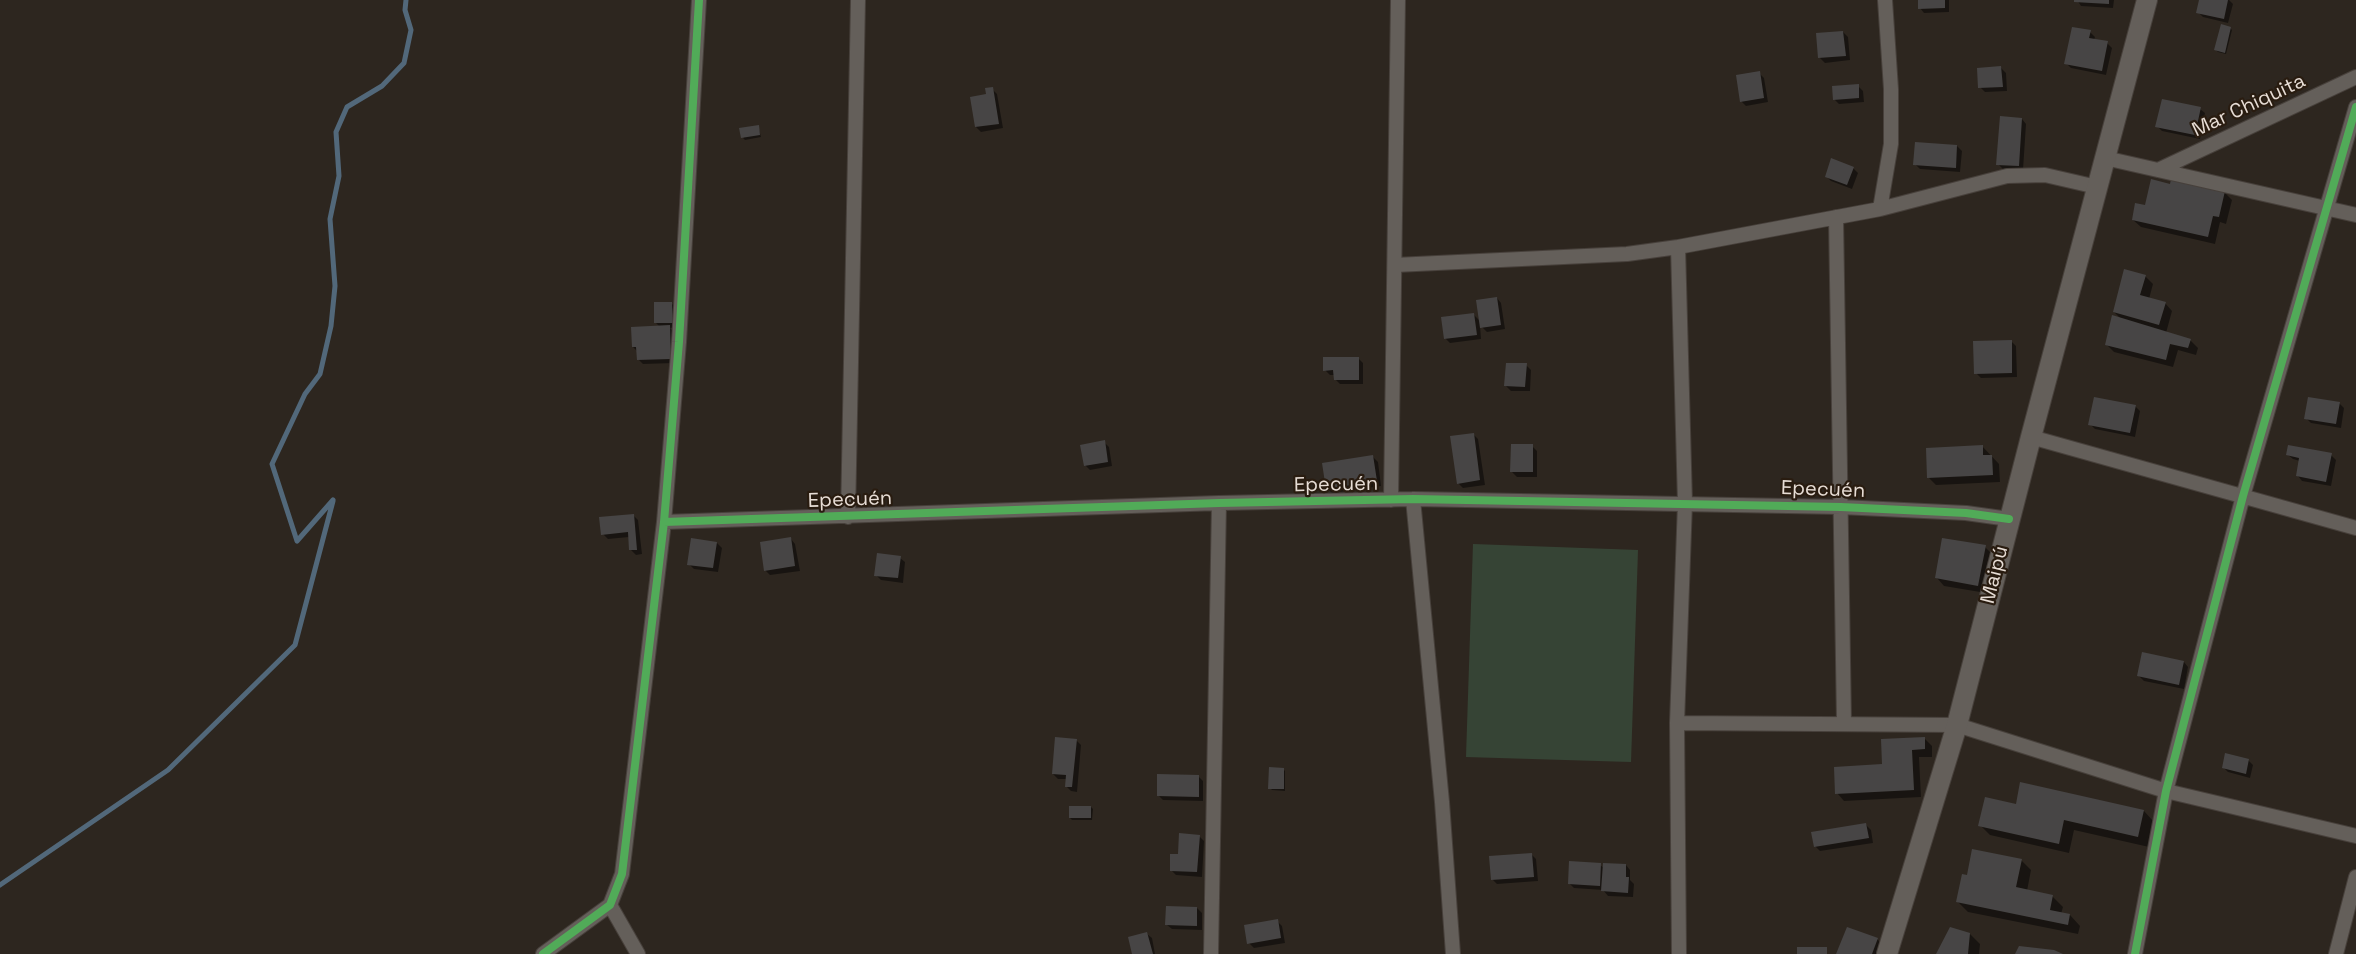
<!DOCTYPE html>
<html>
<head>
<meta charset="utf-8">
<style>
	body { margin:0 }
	canvas { display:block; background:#2d261f }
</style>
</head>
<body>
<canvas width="2356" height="954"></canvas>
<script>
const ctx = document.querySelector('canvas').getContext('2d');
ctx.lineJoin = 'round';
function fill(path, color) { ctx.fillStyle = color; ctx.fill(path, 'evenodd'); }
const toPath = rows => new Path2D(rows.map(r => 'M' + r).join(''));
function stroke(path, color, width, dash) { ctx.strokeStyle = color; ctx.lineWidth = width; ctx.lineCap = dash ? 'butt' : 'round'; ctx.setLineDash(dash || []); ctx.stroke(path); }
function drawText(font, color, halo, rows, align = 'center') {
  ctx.font = font + ' "Space Grotesk",sans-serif'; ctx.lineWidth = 4.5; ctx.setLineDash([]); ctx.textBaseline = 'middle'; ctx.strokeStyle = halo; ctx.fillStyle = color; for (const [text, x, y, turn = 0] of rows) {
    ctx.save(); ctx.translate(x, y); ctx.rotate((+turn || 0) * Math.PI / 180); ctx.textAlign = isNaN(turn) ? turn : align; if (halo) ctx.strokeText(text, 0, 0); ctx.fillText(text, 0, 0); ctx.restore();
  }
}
const green = toPath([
	[1473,544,1638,550,1631,762,1466,757]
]);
const shadow = toPath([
	[1919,0,1949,0,1949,12,1924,13,1920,8],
	[2077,0,2114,0,2113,8,2081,6],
	[2201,0,2229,0,2233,4,2228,23,2203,17,2198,12],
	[2230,28,2232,30,2226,54,2218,52,2216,50],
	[1843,32,1848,37,1850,60,1825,63,1820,58],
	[2090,32,2095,37,2094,40,2107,43,2112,48,2106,75,2071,68,2066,63],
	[2001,68,2006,73,2007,91,1985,92,1980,87],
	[1759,73,1764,78,1768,102,1746,106,1741,101],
	[1858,86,1863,91,1864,102,1839,104,1834,99],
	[992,89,997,94,1003,128,981,132,976,127,987,96],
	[2200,109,2205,113,2200,139,2162,131,2157,126],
	[2022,119,2026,124,2023,170,2003,169,1998,164],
	[758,126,761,137,745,140,743,138],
	[1957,146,1962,151,1960,172,1920,169,1915,164],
	[1853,168,1858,173,1852,189,1831,181,1826,176],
	[2172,185,2224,192,2232,200,2226,224,2220,222,2215,244,2141,227,2133,220],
	[2145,276,2153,284,2149,299,2165,303,2172,311,2166,333,2190,340,2198,348,2196,355,2178,350,2173,367,2114,352,2106,344,2122,320,2114,312],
	[1497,298,1501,303,1505,329,1487,332,1480,325,1481,339,1450,343,1445,338,1474,315,1481,322],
	[672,304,677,308,677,327,670,328,674,332,675,363,643,364,638,359,638,352,633,347,660,327,656,323],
	[2011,341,2016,346,2017,377,1981,378,1976,373],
	[1358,358,1363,363,1363,384,1340,384,1335,379,1335,375,1330,375,1325,370],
	[1526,365,1531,370,1530,391,1511,391,1506,386],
	[2339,403,2344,408,2341,428,2311,423,2306,418],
	[2135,406,2140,411,2135,437,2095,429,2090,424],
	[1473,434,1478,439,1485,485,1463,488,1458,483],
	[1104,442,1109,447,1112,466,1090,470,1085,465],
	[1532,446,1537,451,1537,477,1517,477,1512,472],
	[1982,446,1999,464,2000,482,1936,485,1929,478],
	[2288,455,2331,455,2336,460,2331,486,2302,481,2298,476,2300,461,2293,459],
	[1373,457,1378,462,1381,486,1332,493,1327,488],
	[633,515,638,520,642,554,636,555,631,550,629,537,608,539,603,534],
	[791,539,795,544,800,571,770,575,765,570],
	[717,543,722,548,718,572,694,569,689,564],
	[1985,547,1992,554,1986,593,1944,586,1937,578],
	[900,558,905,562,903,583,881,580,876,575],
	[2184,662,2188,667,2184,689,2144,681,2139,676],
	[1924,738,1932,746,1932,757,1919,757,1921,797,1844,801,1837,793,1883,766],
	[1076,740,1081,745,1077,792,1071,791,1066,786,1067,779,1058,779,1053,774],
	[2248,760,2253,765,2250,778,2228,772,2223,767],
	[1283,769,1285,771,1285,791,1272,790,1270,788],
	[1198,776,1203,781,1203,801,1163,800,1158,795],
	[2021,784,2144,811,2154,822,2149,847,2074,830,2069,853,1990,835,1980,825,2017,805],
	[1091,807,1093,809,1092,820,1072,820,1070,818],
	[1866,825,1871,830,1873,843,1820,851,1815,846],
	[1199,836,1204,841,1202,877,1176,875,1171,870,1179,856],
	[1532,855,1536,859,1538,881,1497,884,1492,879],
	[2021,860,2031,870,2027,891,2052,896,2063,907,2061,914,2070,915,2080,926,2078,934,1968,912,1958,902],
	[1600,865,1604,868,1626,865,1630,870,1630,880,1634,884,1633,897,1608,896,1603,890,1574,888,1569,883],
	[1197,908,1202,913,1202,930,1172,929,1167,925],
	[1277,921,1282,926,1285,943,1254,948,1249,943],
	[1147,934,1152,938,1155,954,1134,954],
	[1970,934,1980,944,1979,954,1938,954],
	[1877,939,1885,947,1882,954,1838,954]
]);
const stream = toPath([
	[333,500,297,541,272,464,305,394,320,374,331,326,335,286,330,219,339,176,336,132,347,107,382,86,404,63,411,30,405,10,406,0],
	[0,885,168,770,295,645,333,501]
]);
const building = toPath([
	[1918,0,1945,0,1945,8,1918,9],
	[2074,0,2109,0,2109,4,2074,2],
	[2199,0,2228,0,2224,19,2196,13],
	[2221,24,2231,27,2225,53,2214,50],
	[2072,27,2091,30,2089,38,2108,41,2102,71,2064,64],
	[1843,31,1846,56,1818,58,1816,33],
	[2001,66,2003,87,1978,88,1977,68],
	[1760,71,1764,98,1740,102,1736,75],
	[1859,84,1859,98,1833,100,1832,86],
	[993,87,999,124,975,127,970,97,986,94,985,88],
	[2162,99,2201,107,2195,135,2155,127],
	[2000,116,2022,118,2019,166,1996,165],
	[759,125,760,135,741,138,739,128],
	[1915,142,1957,145,1956,168,1913,165],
	[1831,158,1854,167,1847,185,1825,177],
	[2151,179,2170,184,2171,179,2225,191,2219,217,2213,216,2208,237,2132,220,2135,203,2145,205],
	[2124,269,2146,275,2140,295,2166,302,2159,325,2113,312],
	[1497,297,1501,325,1480,328,1476,300],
	[654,302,672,302,673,323,654,323],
	[1474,313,1477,335,1444,339,1441,317],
	[2112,315,2191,339,2188,348,2170,344,2166,360,2105,345],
	[670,325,671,359,637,360,636,347,632,347,631,327],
	[2012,340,2012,373,1974,374,1973,341],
	[1323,357,1359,357,1359,380,1334,380,1333,370,1323,371],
	[1506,363,1527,363,1525,387,1504,386],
	[2094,397,2136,405,2130,433,2088,425],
	[2308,397,2340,402,2336,424,2304,419],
	[1474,433,1480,480,1457,484,1450,436],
	[1105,440,1108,462,1084,466,1080,445],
	[1511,444,1533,444,1533,472,1510,472],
	[1983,445,1983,455,1992,455,1993,475,1927,478,1926,448],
	[2288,445,2332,453,2326,482,2296,476,2299,458,2286,455],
	[1373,455,1377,481,1326,489,1322,463],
	[634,514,637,550,629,550,628,532,601,535,599,517],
	[791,537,795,566,764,571,760,542],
	[691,538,717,542,713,568,687,565],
	[1942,538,1986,545,1978,586,1935,578],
	[877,553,901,556,898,578,874,576],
	[2142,652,2184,661,2179,685,2137,676],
	[1055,737,1077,739,1072,787,1065,787,1066,775,1052,774],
	[1925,737,1925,749,1912,750,1914,790,1835,794,1834,767,1882,764,1881,739],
	[2225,753,2249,759,2246,774,2222,768],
	[1269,767,1284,768,1284,789,1268,789],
	[1157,774,1199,775,1199,797,1157,796],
	[2020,782,2144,810,2138,837,2064,820,2059,844,1978,826,1985,797,2016,804],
	[1069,806,1091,806,1091,818,1069,818],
	[1866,823,1869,838,1814,847,1811,832],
	[1179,833,1200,835,1197,872,1170,871,1170,854,1178,854],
	[1972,849,2022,859,2016,887,2053,895,2050,910,2070,914,2068,925,1956,902,1962,874,1967,875],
	[1532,853,1534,877,1491,880,1489,856],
	[1569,861,1601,863,1600,886,1568,884],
	[1603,863,1626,864,1626,877,1629,877,1628,893,1601,891],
	[1166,906,1197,907,1197,926,1165,925],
	[1278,919,1281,938,1247,944,1244,925],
	[1847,927,1878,938,1872,954,1836,954],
	[1950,927,1970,933,1968,954,1936,954],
	[1147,932,1153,954,1132,954,1128,937],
	[2019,946,2054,950,2063,954,2015,954],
	[1797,947,1827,947,1827,954,1797,954]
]);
const minor = toPath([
	[2105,158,2356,215],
	[2158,170,2356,77],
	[1880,209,1891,144,1891,89,1885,0],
	[1836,217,1844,723],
	[1678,247,1685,503,1677,723,1679,954],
	[1395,265,1627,254,1678,247,1880,209,2007,176,2045,175,2097,187],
	[2031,437,2356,528],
	[1413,499,1442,802,1453,954],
	[1391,500,1398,0],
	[848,517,858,0],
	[664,522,1219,503,1413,499,1841,507,1966,513,2009,519],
	[1677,723,1957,725,2166,791,2356,836],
	[610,905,638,954],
	[543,954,610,905,622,874,664,522,679,342,699,0],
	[1211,954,1219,503],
	[2135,954,2166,791,2243,496,2356,107],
	[2336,954,2356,877]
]);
const secondary = toPath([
	[1887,954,1957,725,2031,437,2147,0]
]);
const cycleway = toPath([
	[664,522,1219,503,1413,499,1841,507,1966,513,2009,519],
	[543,954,610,905,622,874,664,522,679,342,699,0],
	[2135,954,2166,791,2243,496,2356,107]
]);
const streetNames = [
	["Mar Chiquita",2249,106,-25],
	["Epecuén",1336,485,-1],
	["Epecuén",1823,490,2],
	["Epecuén",850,500,-2],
	["Maipú",1995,575,-76]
];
fill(green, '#364435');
fill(shadow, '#0007');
stroke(stream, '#52687a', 5);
fill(building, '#474545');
stroke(minor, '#47403b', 16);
stroke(secondary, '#47403b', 22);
stroke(minor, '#645f5a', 14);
stroke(secondary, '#645f5a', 20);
stroke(cycleway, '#51ab58', 8);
drawText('20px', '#e7ddd5', '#291c10', streetNames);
</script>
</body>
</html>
